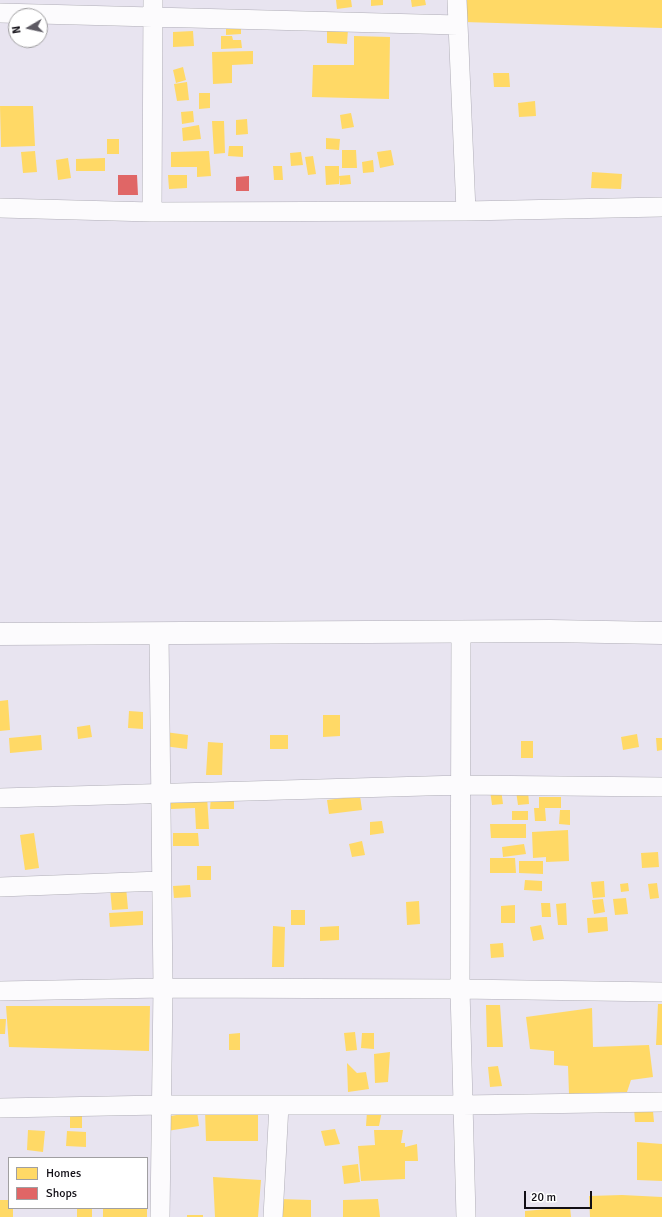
<!DOCTYPE html>
<html>
<head>
<meta charset="utf-8">
<style>
	body { margin:0 }
	#map { position:relative; width:662px; height:1217px; overflow:hidden; background:#e8e4f0; font-family:Signika,sans-serif }
	canvas { display:block }
	.legend { position:absolute; left:8px; top:1157px; width:140px; height:52px; box-sizing:border-box; background:#fff; border:1px solid #a09fa1; margin:0; padding:5px 7px; list-style:none; font-size:12px; color:#110e15 }
	.legend li { display:flex; align-items:center; gap:8px; height:20px }
	.legend b { width:20px; border:1px solid #a09fa1 }
	.north { position:absolute; left:8px; top:8px; width:40px; height:40px; box-sizing:border-box; background:#fff; border:1px solid #a09fa1; border-radius:50%; rotate:261deg; font-size:11px; font-weight:700; line-height:16px; text-align:center; color:#110e15 }
	.north::after { content:''; display:block; margin:auto; width:14px; height:18px; background:#5c5962; clip-path:polygon(50% 0,100% 100%,50% 72%,0 100%) }
	.scale { position:absolute; left:524px; top:1191px; width:68px; height:18px; box-sizing:border-box; border:2px solid #110e15; border-top:0; padding-left:5px; font-size:12px; line-height:14px; white-space:nowrap; color:#110e15; -webkit-text-stroke:3px #fff; paint-order:stroke }
</style>
</head>
<body>
<div id="map">
<canvas width="662" height="1217"></canvas>
<ul class="legend">
<li><b style="height:11px;background:#ffd966"></b>Homes</li>
<li><b style="height:11px;background:#e06666"></b>Shops</li>
</ul>
<div class="north">N</div>
<div class="scale">20 m</div>
</div>
<script>
const ctx = document.querySelector('canvas').getContext('2d');
ctx.lineJoin = 'round';
function fill(path, color) { ctx.fillStyle = color; ctx.fill(path, 'evenodd'); }
const toPath = rows => new Path2D(rows.map(r => 'M' + r).join(''));
function stroke(path, color, width, dash) { ctx.strokeStyle = color; ctx.lineWidth = width; ctx.lineCap = dash ? 'butt' : 'round'; ctx.setLineDash(dash || []); ctx.stroke(path); }
const homes = toPath([
	[336,0,351,0,352,7,337,9],
	[371,0,383,0,383,5,371,6],
	[411,0,425,0,426,5,412,7],
	[465,0,662,0,662,28,464,22],
	[241,20,241,34,226,35,226,21],
	[327,29,348,29,347,44,327,43],
	[193,31,194,46,173,47,173,32],
	[221,36,232,36,233,40,241,40,242,48,221,49],
	[354,36,390,37,389,99,312,97,313,65,354,65],
	[253,51,253,64,232,65,232,83,213,84,212,52],
	[183,67,186,80,176,83,173,70],
	[493,73,509,73,510,87,494,87],
	[187,82,189,100,177,101,174,84],
	[199,93,210,93,210,108,199,109],
	[535,101,536,116,519,117,518,103],
	[0,106,33,106,35,146,1,147],
	[193,111,194,122,182,124,181,112],
	[351,113,354,127,342,129,340,115],
	[247,119,248,134,236,135,236,120],
	[212,121,224,121,225,153,214,154],
	[199,125,201,139,183,141,182,128],
	[326,138,340,139,339,150,326,149],
	[107,139,119,139,119,154,107,154],
	[229,146,243,146,243,157,228,156],
	[342,150,356,150,357,168,342,168],
	[391,150,394,165,380,168,377,152],
	[35,151,37,172,23,173,21,152],
	[209,151,211,176,197,177,197,167,171,167,171,152],
	[301,152,303,165,291,166,290,153],
	[313,156,316,174,308,175,305,157],
	[68,158,71,178,58,180,56,160],
	[105,158,105,171,76,171,76,159],
	[373,160,374,172,363,173,362,162],
	[273,166,282,166,283,180,274,180],
	[325,166,339,166,339,184,326,185],
	[592,172,622,174,621,189,591,188],
	[168,175,187,175,187,188,169,189],
	[350,175,351,184,340,185,339,176],
	[8,700,10,730,0,731,0,701],
	[129,711,143,712,143,729,128,728],
	[323,715,340,715,340,736,323,737],
	[90,725,92,737,78,739,77,727],
	[165,732,188,735,187,749,164,746],
	[637,734,639,747,623,750,621,737],
	[41,735,42,750,10,753,9,738],
	[270,735,288,735,288,749,270,749],
	[656,738,662,738,662,750,657,751],
	[521,741,533,741,533,758,521,758],
	[208,742,223,743,222,775,206,775],
	[501,789,503,804,492,805,490,790],
	[528,790,529,804,518,805,516,791],
	[207,796,209,829,196,829,195,808,171,809,171,798],
	[211,796,234,797,234,809,210,809],
	[360,796,362,810,329,814,327,800],
	[539,797,561,797,561,808,545,808,546,821,535,821,534,808,539,808],
	[560,810,570,810,570,825,559,824],
	[512,811,528,811,528,820,512,820],
	[382,821,384,833,370,835,370,822],
	[490,824,526,824,526,838,491,838],
	[568,830,569,861,546,862,546,857,533,858,532,832],
	[34,833,39,868,25,870,20,835],
	[173,833,198,833,199,846,173,846],
	[362,841,365,855,352,857,349,844],
	[524,844,526,854,503,857,502,847],
	[658,852,659,867,642,868,641,853],
	[490,858,515,858,516,873,490,873],
	[519,861,543,861,543,874,519,873],
	[197,866,211,866,211,880,197,880],
	[525,880,542,881,542,891,524,890],
	[604,881,605,897,593,898,591,882],
	[628,883,629,891,621,892,620,884],
	[657,883,659,898,650,899,648,884],
	[190,885,191,897,174,898,173,886],
	[126,887,128,909,112,910,110,888],
	[626,898,628,914,615,915,613,899],
	[603,899,605,912,594,914,592,900],
	[419,901,420,924,407,925,406,902],
	[541,903,550,903,551,917,542,917],
	[566,903,567,925,558,925,556,904],
	[515,905,515,923,501,923,501,906],
	[291,910,305,910,305,925,291,925],
	[143,911,143,925,110,927,109,913],
	[607,917,608,931,588,933,587,918],
	[541,925,544,939,533,941,530,927],
	[273,926,285,927,284,967,272,967],
	[339,926,339,940,320,941,320,927],
	[503,943,504,957,491,958,490,944],
	[658,1004,662,1004,662,1045,656,1045],
	[486,1005,500,1005,503,1047,487,1047],
	[6,1006,150,1006,149,1051,9,1047],
	[592,1008,593,1047,649,1045,653,1077,631,1080,627,1092,569,1094,568,1066,554,1065,554,1051,530,1049,526,1017],
	[0,1019,6,1019,5,1034,0,1034],
	[355,1032,357,1050,346,1051,344,1033],
	[240,1033,240,1050,229,1050,229,1034],
	[362,1033,374,1033,374,1049,361,1048],
	[390,1052,388,1082,375,1083,374,1054],
	[347,1063,357,1073,366,1072,369,1089,348,1092],
	[498,1066,502,1086,490,1087,488,1067],
	[634,1108,653,1111,654,1122,635,1122],
	[258,1109,258,1141,206,1141,205,1110],
	[197,1111,199,1126,167,1131,166,1117],
	[367,1111,382,1111,379,1126,366,1126],
	[70,1113,82,1114,82,1128,70,1128],
	[335,1129,340,1144,325,1146,321,1131],
	[28,1130,45,1131,43,1152,27,1150],
	[374,1130,403,1130,401,1143,405,1143,405,1147,417,1144,418,1161,405,1161,405,1179,361,1181,358,1146,375,1145],
	[67,1131,86,1132,86,1147,66,1146],
	[637,1142,662,1144,662,1181,637,1180],
	[358,1164,360,1182,344,1184,342,1166],
	[213,1177,261,1180,258,1217,215,1217],
	[622,1195,662,1197,662,1217,590,1217,589,1196],
	[279,1199,311,1200,311,1217,279,1217],
	[378,1199,380,1217,343,1217,343,1200],
	[0,1200,9,1200,9,1208,13,1208,13,1217,0,1217],
	[570,1207,571,1217,525,1217,525,1211],
	[77,1208,92,1208,92,1217,77,1217],
	[103,1208,147,1208,147,1217,103,1217],
	[187,1215,203,1215,203,1217,187,1217]
]);
const shops = toPath([
	[118,175,137,175,138,195,118,195],
	[249,176,249,191,236,191,236,177]
]);
const street = toPath([
	[457,0,466,211],
	[0,13,458,25],
	[0,208,152,212,466,211,662,207],
	[152,212,153,0],
	[461,632,460,989,466,1217],
	[159,633,163,988,160,1217],
	[0,798,461,785,662,787],
	[0,887,161,881],
	[0,991,163,988,460,989,662,992],
	[0,1108,162,1105,463,1105,662,1102],
	[273,1217,279,1105]
]);
const secondary = toPath([
	[0,634,550,631,662,633]
]);
fill(homes, '#ffd966');
fill(shops, '#e06666');
stroke(street, '#b0aeb7', 20);
stroke(secondary, '#b0aeb7', 23);
stroke(street, '#fcfbfd', 19);
stroke(secondary, '#fcfbfd', 22);
</script>
</body>
</html>
